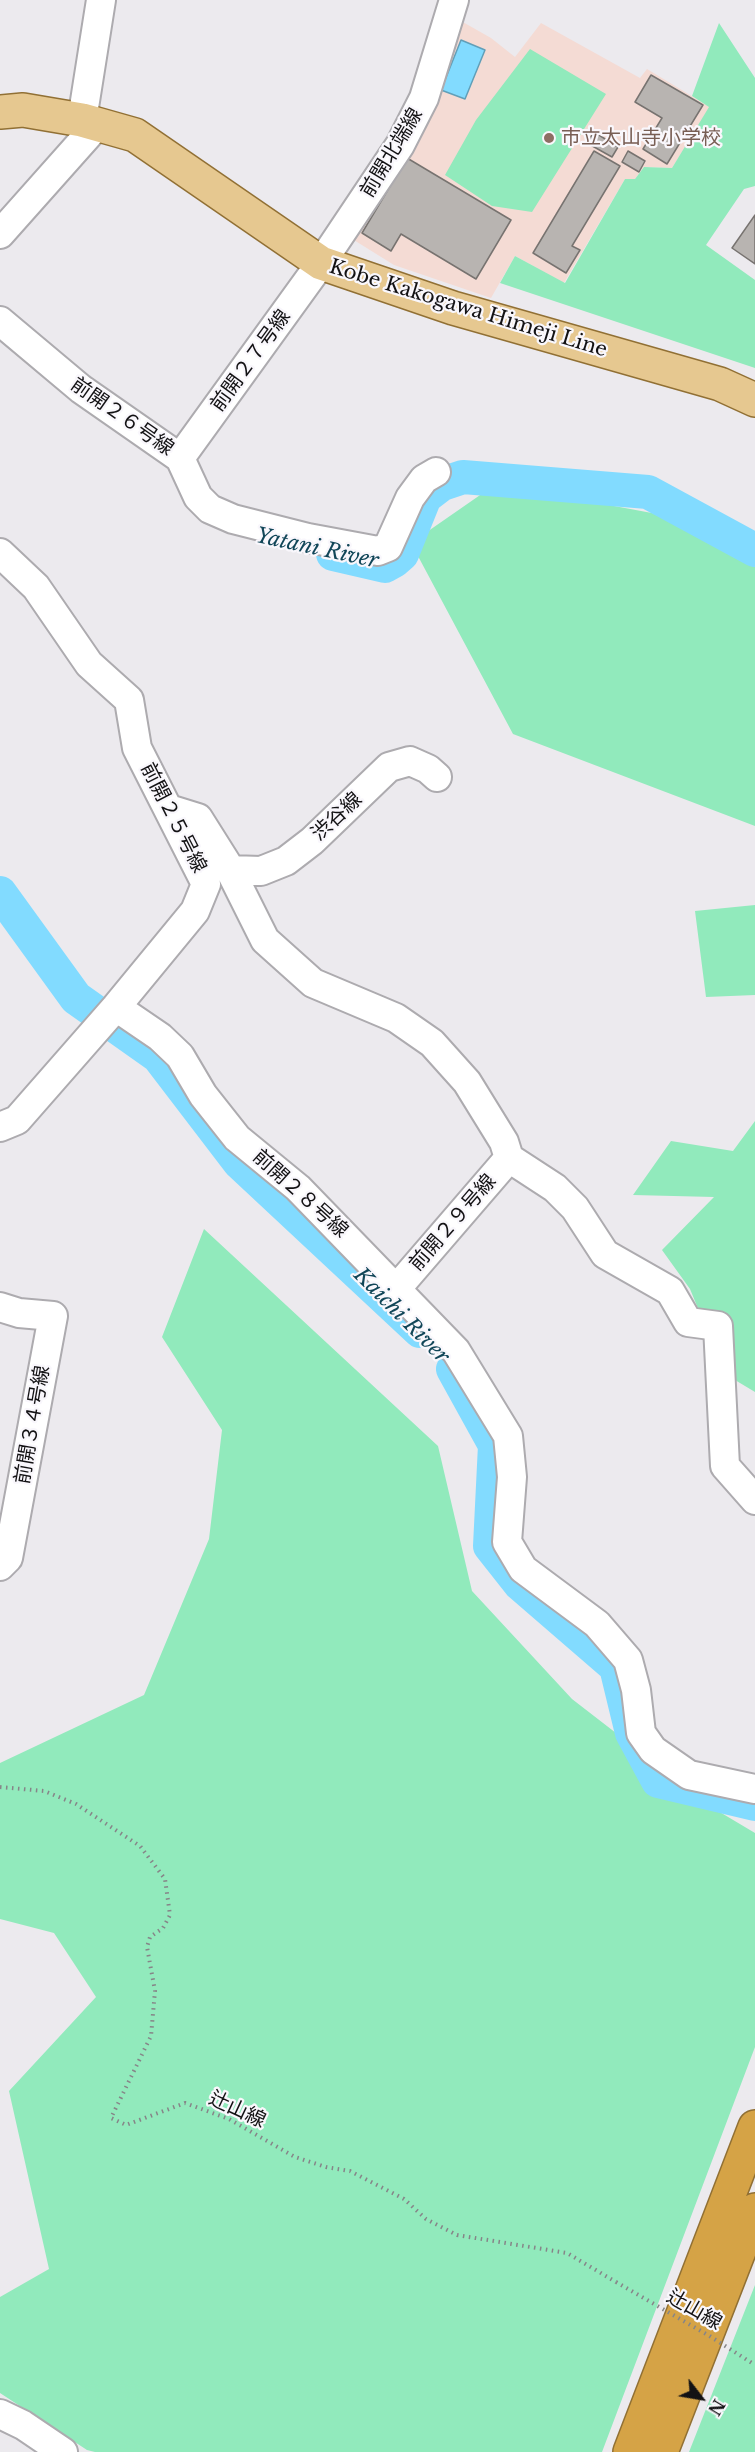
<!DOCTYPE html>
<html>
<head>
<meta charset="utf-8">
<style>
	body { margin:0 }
	#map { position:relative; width:755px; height:2452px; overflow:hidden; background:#eceaee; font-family:"Libre Baskerville",serif }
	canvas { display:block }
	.north { position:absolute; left:671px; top:2368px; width:60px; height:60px; -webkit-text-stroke:4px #f9f7fc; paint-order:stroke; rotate:121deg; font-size:16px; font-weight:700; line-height:24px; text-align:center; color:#131214 }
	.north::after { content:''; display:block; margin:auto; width:21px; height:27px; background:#131214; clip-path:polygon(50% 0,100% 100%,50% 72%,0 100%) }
</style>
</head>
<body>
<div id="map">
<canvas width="755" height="2452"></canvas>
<div class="north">N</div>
</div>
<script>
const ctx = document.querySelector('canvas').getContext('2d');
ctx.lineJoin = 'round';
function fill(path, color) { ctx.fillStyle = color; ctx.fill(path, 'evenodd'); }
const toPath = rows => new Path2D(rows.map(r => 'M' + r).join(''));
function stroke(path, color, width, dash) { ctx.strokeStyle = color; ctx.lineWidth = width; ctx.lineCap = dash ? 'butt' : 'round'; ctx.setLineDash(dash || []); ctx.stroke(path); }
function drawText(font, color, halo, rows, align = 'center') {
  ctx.font = font + ' "Libre Baskerville","Noto Sans JP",serif'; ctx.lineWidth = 4.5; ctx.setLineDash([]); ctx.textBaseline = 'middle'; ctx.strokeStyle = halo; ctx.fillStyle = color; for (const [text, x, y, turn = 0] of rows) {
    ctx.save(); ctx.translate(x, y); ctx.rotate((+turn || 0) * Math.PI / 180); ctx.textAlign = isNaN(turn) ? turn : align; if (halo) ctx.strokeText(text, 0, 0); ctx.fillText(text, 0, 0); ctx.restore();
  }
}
const education = toPath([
	[454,17,491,38,515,57,541,23,640,78,647,69,710,107,672,168,644,167,635,179,625,179,564,283,515,256,491,298,394,265,349,237]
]);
const green = toPath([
	[719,23,755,78,755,186,744,189,706,245,755,280,755,368,500,283,515,256,565,283,625,179,635,179,644,167,672,168,709,107,692,96],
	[530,49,606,94,532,212,492,206,445,175,476,120],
	[496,484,684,519,755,557,755,826,513,734,411,543],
	[755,905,755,995,706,997,695,911],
	[755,1121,755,1392,725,1374,690,1289,662,1250,714,1197,633,1195,671,1141,733,1151],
	[204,1229,438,1446,472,1591,572,1699,713,1808,755,1833,755,2047,602,2452,95,2452,87,2450,0,2393,0,2297,49,2269,9,2091,96,1997,54,1933,0,1919,0,1763,144,1695,209,1539,222,1430,162,1337],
	[755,2285,755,2452,689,2452]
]);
const water = toPath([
	[461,40,485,50,465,99,441,90,461,40]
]);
const river = toPath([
	[333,554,385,566,394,561,402,554,425,497,442,484,463,477,648,492,755,550],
	[0,893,76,998,158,1056,239,1162,420,1331],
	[453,1369,495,1445,490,1546,520,1584,616,1667,632,1733,658,1781,755,1804]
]);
const building = toPath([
	[651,75,703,105,667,164,643,149,662,118,635,102,651,75],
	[594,132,618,147,612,157,587,143,594,132],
	[594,151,620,166,572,246,580,250,566,273,533,253,594,151],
	[628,151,645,161,639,172,622,162,628,151],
	[407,158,511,220,476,279,401,234,391,251,362,233,407,158],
	[755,215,755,264,732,248,755,215]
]);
const path = toPath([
	[0,1787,44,1791,76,1804,140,1846,165,1879,170,1915,163,1928,150,1937,147,1947,155,1991,151,2036,111,2118,126,2125,185,2103,229,2119,295,2157,326,2167,350,2171,404,2199,426,2219,457,2235,567,2253,616,2282]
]);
const minor = toPath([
	[82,120,101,0],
	[0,234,97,125],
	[0,321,81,389,180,458,198,497,210,509,233,519,308,538,378,551,388,547,410,498,424,479,436,472],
	[180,458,321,263,400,145,424,98,454,0],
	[0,553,36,587,89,664,129,700,137,748,206,884,195,911,116,1007,17,1120,0,1127],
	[169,809,198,818,227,864,265,940,313,983,396,1018,432,1043,467,1082,504,1142,509,1158,555,1188,575,1208,605,1254,670,1291,688,1322,718,1326,725,1466,755,1500],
	[230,870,261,871,286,861,312,841,389,767,410,761,428,769,437,777],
	[116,1007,160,1037,180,1056,203,1095,237,1138,298,1188,456,1351,508,1436,512,1477,507,1542,523,1569,597,1624,628,1660,636,1690,641,1733,653,1750,689,1775,755,1789],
	[397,1288,509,1158],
	[0,1307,19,1313,53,1316,8,1558,0,1566],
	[0,2414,23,2425,63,2452]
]);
const major = toPath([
	[0,112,23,110,82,120,135,135,321,263,453,308,720,384,755,400]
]);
const highway = toPath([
	[630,2452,755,2127],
	[661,2452,755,2210]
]);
const pathBridge = toPath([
	[616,2282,708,2335,755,2365]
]);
const markers = [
	[549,138,6,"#8d6e63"]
];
const educationNames = [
	["市立太山寺小学校",561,138]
];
const streetNames = [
	["前開北端線",392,153,-59],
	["Kobe Kakogawa Himeji Line",468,309,17],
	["前開２７号線",251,361,-54],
	["前開２６号線",122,417,35],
	["渋谷線",337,817,-43],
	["前開２５号線",173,818,63],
	["前開２８号線",300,1194,42],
	["前開２９号線",453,1223,-49],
	["前開３４号線",33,1425,-80],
	["辻山線",237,2110,25],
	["辻山線",694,2310,30]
];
const waterNames = [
	["Yatani River",317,549,12],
	["Kaichi River",401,1316,45]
];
fill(education, '#f4dbd4');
fill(green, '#91eabc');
fill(water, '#82dbff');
stroke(water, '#619fb8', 1.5);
stroke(river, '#82dbff', 34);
fill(building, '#b8b4b1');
stroke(building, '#777370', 1.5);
stroke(minor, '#adabaf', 32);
stroke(major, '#917034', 36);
stroke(highway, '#917034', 36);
stroke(path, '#868588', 4, [1.5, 4.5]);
stroke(minor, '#fff', 28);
stroke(major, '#e6c890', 33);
stroke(highway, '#d5a346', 33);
stroke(pathBridge, '#868588', 4, [1.5, 4.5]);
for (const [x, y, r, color] of markers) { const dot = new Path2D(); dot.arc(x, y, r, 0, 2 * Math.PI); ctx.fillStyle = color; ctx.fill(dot); stroke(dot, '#f9f7fc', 2); }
drawText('20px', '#785e54', '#f9f7fc', educationNames, 'left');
drawText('20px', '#131214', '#f9f7fc', streetNames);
drawText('italic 21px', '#114658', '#f9f7fc', waterNames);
</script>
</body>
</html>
